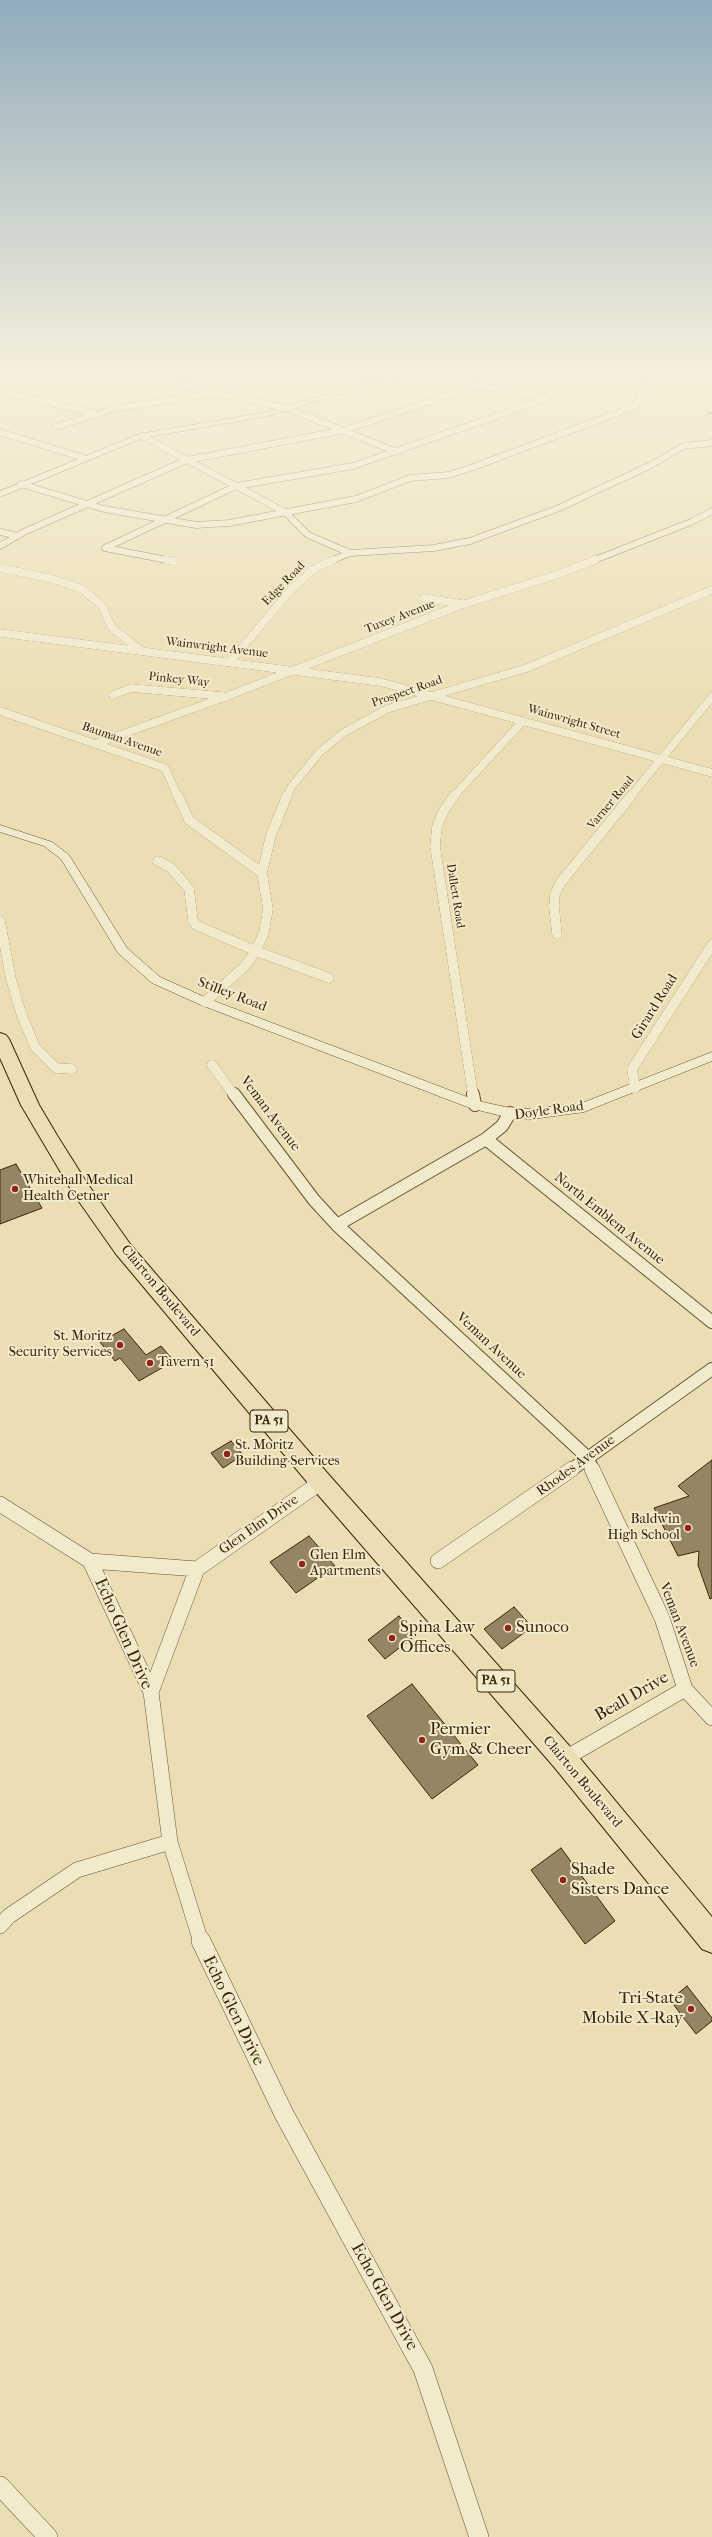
<!DOCTYPE html>
<html>
<head>
<meta charset="utf-8">
<style>
	body { margin:0 }
	canvas { display:block; background:#ebdeb2 }
</style>
</head>
<body>
<canvas width="712" height="2537"></canvas>
<script>
const ctx = document.querySelector('canvas').getContext('2d');
ctx.lineJoin = 'round';
const toPath = rows => new Path2D(rows.map(r => 'M' + r).join(''));
function stroke(path, color, width, dash) { ctx.strokeStyle = color; ctx.lineWidth = width; ctx.lineCap = dash ? 'butt' : 'round'; ctx.setLineDash(dash || []); ctx.stroke(path); }
function fill(path, color) { ctx.fillStyle = color; ctx.fill(path, 'evenodd'); }
function drawText(font, color, halo, rows, align = 'center') {
  ctx.font = font + ' "IM FELL French Canon",serif'; ctx.lineWidth = 4; ctx.setLineDash([]); ctx.textBaseline = 'middle'; ctx.strokeStyle = halo; ctx.fillStyle = color; for (const [text, x, y, turn = 0] of rows) {
    ctx.save(); ctx.translate(x, y); ctx.rotate((+turn || 0) * Math.PI / 180); ctx.textAlign = isNaN(turn) ? turn : align; if (halo) ctx.strokeText(text, 0, 0); ctx.fillText(text, 0, 0); ctx.restore();
  }
}
const stream = toPath([
	[708,414,712,413]
]);
const building = toPath([
	[16,1164,42,1208,0,1224,0,1170,16,1164],
	[124,1329,146,1355,161,1346,174,1361,139,1381,120,1358,115,1361,100,1342,124,1329],
	[231,1441,243,1455,223,1468,211,1453,231,1441],
	[712,1460,712,1598,710,1599,698,1565,699,1551,678,1556,654,1508,689,1496,678,1486,712,1460],
	[309,1536,335,1566,296,1593,270,1562,309,1536],
	[514,1607,532,1627,502,1649,484,1629,514,1607],
	[399,1616,416,1635,385,1659,368,1640,399,1616],
	[412,1684,478,1765,432,1799,367,1716,412,1684],
	[561,1848,615,1921,585,1944,531,1870,561,1848],
	[687,1986,712,2018,712,2021,696,2034,670,2000,687,1986]
]);
const minorFar5 = toPath([
	[125,373,289,409,397,452],
	[0,381,18,373],
	[479,385,548,398],
	[0,391,94,413],
	[55,427,117,408,219,393,258,373],
	[0,432,84,458],
	[142,436,285,512,308,535,350,553],
	[21,484,104,509,196,525,229,523,356,499,410,478,448,475,468,469,636,406,643,386,656,373],
	[0,532,18,536],
	[0,546,24,532,187,460,345,430,514,373],
	[105,548,236,486,353,466,548,398],
	[105,548,172,561],
	[330,561,350,553,434,548,470,541,559,508,649,466,684,446,712,443],
	[592,561,691,522,712,511]
]);
const minorFar4 = toPath([
	[167,560,173,561],
	[0,568,53,579,82,589,102,606,112,628,142,651],
	[424,598,462,604],
	[0,633,380,682,712,773],
	[230,662,289,592,312,570,333,560],
	[113,695,131,688,222,696],
	[0,711,165,768,178,797],
	[95,744,225,697,461,605,556,575,595,560],
	[286,797,292,786,320,752,343,733,387,709,527,668,712,590],
	[453,797,523,721],
	[630,797,712,697]
]);
const minorFar3 = toPath([
	[178,796,189,820,262,873],
	[454,796,443,812,437,827,435,846,473,1095],
	[158,861,171,868,189,889,193,920,196,925,256,951,329,978],
	[0,921,11,979,21,1013,35,1047,56,1068,72,1069],
	[557,934,554,907,555,894,561,882,631,796],
	[205,1002,245,966,256,951,264,932,268,909,262,873,271,835,287,796],
	[212,1065,234,1095],
	[635,1088,632,1069,712,945]
]);
const minorFar2 = toPath([
	[234,1094,314,1200,337,1225,587,1457,593,1470],
	[473,1094,475,1105],
	[486,1139,712,1322],
	[337,1225,486,1139,502,1126,510,1113],
	[571,1470,712,1369]
]);
const minorFar1 = toPath([
	[592,1469,662,1618,685,1689,712,1718],
	[0,1504,90,1561,151,1692,170,1842,201,1942],
	[90,1561,197,1569,321,1482],
	[438,1561,572,1469],
	[151,1692,197,1569],
	[564,1759,685,1689],
	[0,1926,9,1916,77,1870,170,1842]
]);
const minor = toPath([
	[201,1941,284,2114,423,2369,479,2537],
	[0,2486,48,2537]
]);
const tertiary = toPath([
	[0,825,52,842,69,855,127,948,160,977,209,999,478,1101,510,1108,532,1109,582,1103,712,1052,712,1061,584,1112,532,1119,510,1118,470,1108,201,1005,152,983,118,953,61,859,44,846,0,832,0,825]
]);
const secondary = toPath([
	[398,373,410,373,268,416,143,438,0,497,0,491,139,434,267,412,398,373]
]);
const trunk = toPath([
	[0,1033,6,1035,9,1039,39,1105,58,1137,87,1183,130,1244,329,1475,573,1750,712,1917,712,1953,702,1949,555,1768,313,1489,116,1254,73,1193,21,1105,0,1058,0,1033]
]);
const markers = [
	[15,1189,4,"#8f2418"],
	[120,1345,4,"#8f2418"],
	[150,1363,4,"#8f2418"],
	[227,1454,4,"#8f2418"],
	[688,1528,4,"#8f2418"],
	[302,1564,4,"#8f2418"],
	[508,1628,4,"#8f2418"],
	[392,1638,4,"#8f2418"],
	[422,1740,4,"#8f2418"],
	[563,1880,4,"#8f2418"],
	[691,2009,4,"#8f2418"]
];
const farStreetnames = [
	["Edge Road",284,584,-46],
	["Tuxey Avenue",400,617,-21],
	["Wainwright Avenue",217,648,7],
	["Pinkey Way",179,680,6],
	["Prospect Road",407,692,-19],
	["Wainwright Street",574,722,16],
	["Bauman Avenue",122,740,19],
	["Varner Road",611,803,-50],
	["Dallett Road",455,896,81]
];
const shields = [
	[269,1421,38],
	[496,1681,38]
];
const shieldNames = [
	["PA 51",269,1421],
	["PA 51",496,1681]
];
const streetNames = [
	["Stilley Road",232,995,21],
	["Girard Road",655,1007,-58],
	["Doyle Road",549,1111,-8],
	["Veman Avenue",270,1114,53],
	["North Emblem Avenue",609,1219,39],
	["Clairton Boulevard",160,1291,50],
	["Veman Avenue",491,1346,43],
	["Rhodes Avenue",576,1466,-36],
	["Glen Elm Drive",259,1525,-35],
	["Veman Avenue",679,1625,69],
	["Clairton Boulevard",582,1782,50]
];
const poiNames = [
	["Whitehall Medical",23,1181],
	["Health Cetner",23,1197],
	["St. Moritz",112,1337,"right"],
	["Security Services",112,1353,"right"],
	["Tavern 51",158,1363],
	["St. Moritz",235,1446],
	["Building Services",235,1462],
	["Baldwin",680,1520,"right"],
	["High School",680,1536,"right"],
	["Glen Elm",310,1556],
	["Apartments",310,1572]
];
const nearPoinames = [
	["Spina Law",400,1628],
	["Offices",400,1648],
	["Sunoco",516,1628],
	["Permier",430,1730],
	["Gym & Cheer",430,1750],
	["Shade",571,1870],
	["Sisters Dance",571,1890],
	["Tri-State",683,1999,"right"],
	["Mobile X-Ray",683,2019,"right"]
];
const nearStreetnames = [
	["Echo Glen Drive",123,1634,66],
	["Beall Drive",632,1697,-30],
	["Echo Glen Drive",233,2011,64],
	["Echo Glen Drive",384,2297,61]
];
stroke(stream, '#806e4d', 2.5);
fill(building, '#968562');
stroke(building, '#3a250b', 1);
stroke(minorFar5, '#665335', 7);
stroke(minorFar4, '#665335', 8);
stroke(minorFar3, '#665335', 10);
stroke(minorFar2, '#665335', 14);
stroke(minorFar1, '#665335', 16);
stroke(minor, '#665335', 20);
stroke(tertiary, '#665335', 1);
stroke(secondary, '#3a250b', 1);
stroke(trunk, '#3a250b', 2);
stroke(minorFar5, '#f2eacd', 6);
stroke(minorFar4, '#f2eacd', 8);
stroke(minorFar3, '#f2eacd', 10);
stroke(minorFar2, '#f2eacd', 12);
stroke(minorFar1, '#f2eacd', 15);
stroke(minor, '#f2eacd', 19);
fill(tertiary, '#f2eacd');
fill(secondary, '#f2eacd');
fill(trunk, '#ebdeb2');
const sky = ctx.createLinearGradient(0, 0, 0, 728);
sky.addColorStop(0, '#91acbc');
sky.addColorStop(0.51, '#f6f0dc');
sky.addColorStop(1, '#f6f0dc00');
ctx.fillStyle = sky;
ctx.fillRect(0, 0, 712, 728);
for (const [x, y, r, color] of markers) { const dot = new Path2D(); dot.arc(x, y, r, 0, 2 * Math.PI); ctx.fillStyle = color; ctx.fill(dot); stroke(dot, '#f2eacd', 1.5); }
drawText('12px', '#3a250b', '#f2eacd', farStreetnames);
for (const [x, y, w] of shields) { const box = new Path2D(); box.roundRect(x - w / 2, y - 11, w, 22, 3); ctx.fillStyle = '#f2eacd'; ctx.fill(box); stroke(box, '#3a250b', 1); }
drawText('bold 13px', '#3a250b', null, shieldNames);
drawText('14px', '#3a250b', '#f2eacd', streetNames);
drawText('14px', '#3a250b', '#f2eacd', poiNames, 'left');
drawText('17px', '#3a250b', '#f2eacd', nearPoinames, 'left');
drawText('17px', '#3a250b', '#f2eacd', nearStreetnames);
</script>
</body>
</html>
